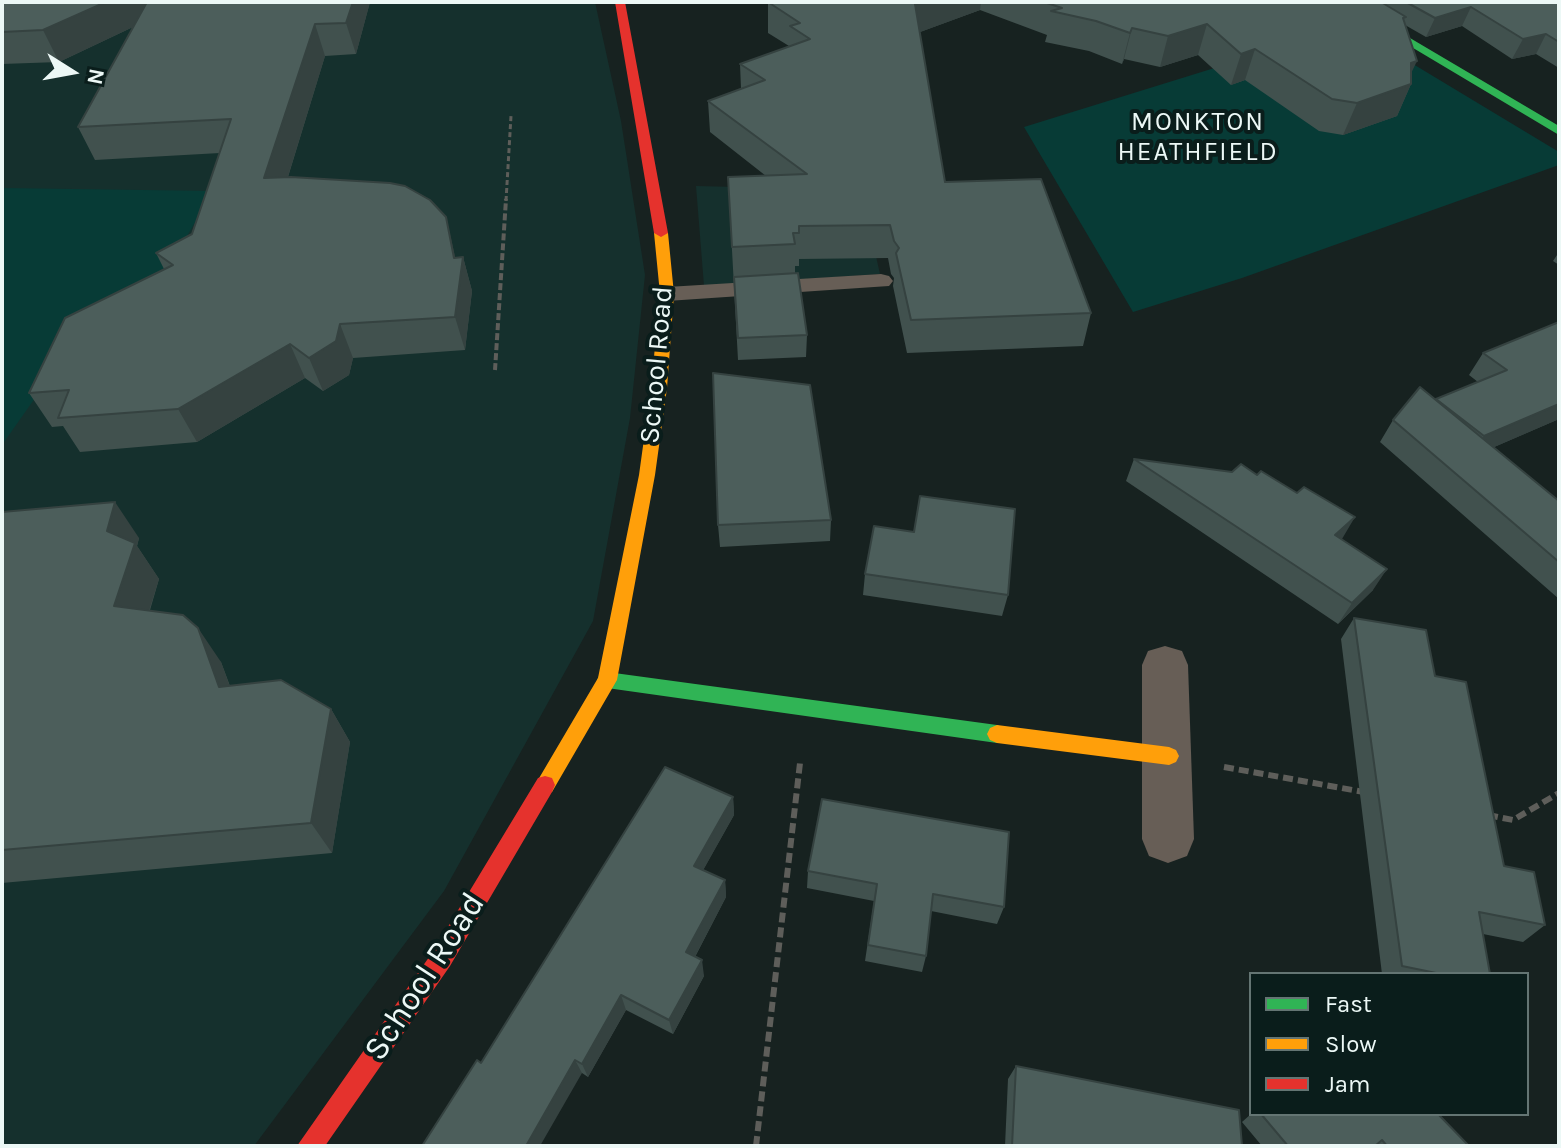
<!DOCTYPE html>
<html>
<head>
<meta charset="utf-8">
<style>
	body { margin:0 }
	#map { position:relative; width:1561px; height:1148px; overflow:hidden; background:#172220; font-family:Karla,sans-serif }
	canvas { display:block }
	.frame { position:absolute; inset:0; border:4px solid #ecf8f6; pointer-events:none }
	.legend { position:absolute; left:1249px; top:972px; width:280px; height:144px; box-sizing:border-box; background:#0a1d1b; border:2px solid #647573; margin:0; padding:10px 14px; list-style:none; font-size:24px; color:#ecf8f6 }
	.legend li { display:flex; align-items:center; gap:16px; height:40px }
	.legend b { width:40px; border:2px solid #647573 }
	.north { position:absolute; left:32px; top:32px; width:80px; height:80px; -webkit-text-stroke:6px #0a1d1b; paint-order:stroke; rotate:101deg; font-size:22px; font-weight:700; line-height:32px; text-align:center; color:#ecf8f6 }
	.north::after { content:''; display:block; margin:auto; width:28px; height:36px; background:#ecf8f6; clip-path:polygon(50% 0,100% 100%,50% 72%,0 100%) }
</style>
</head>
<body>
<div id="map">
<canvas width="1561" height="1148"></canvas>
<div class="frame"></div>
<ul class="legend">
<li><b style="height:10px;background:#30b455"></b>Fast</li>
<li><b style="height:10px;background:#ff9f0a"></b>Slow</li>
<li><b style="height:10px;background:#e5322d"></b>Jam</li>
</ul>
<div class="north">N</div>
</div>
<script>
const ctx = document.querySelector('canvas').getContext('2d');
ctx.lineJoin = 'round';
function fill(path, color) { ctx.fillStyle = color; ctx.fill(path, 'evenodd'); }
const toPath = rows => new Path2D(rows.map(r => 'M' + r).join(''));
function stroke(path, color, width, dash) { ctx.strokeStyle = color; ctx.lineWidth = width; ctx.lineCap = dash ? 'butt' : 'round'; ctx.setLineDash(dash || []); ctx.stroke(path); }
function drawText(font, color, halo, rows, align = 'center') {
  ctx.font = font + ' Karla,sans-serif'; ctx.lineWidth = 8; ctx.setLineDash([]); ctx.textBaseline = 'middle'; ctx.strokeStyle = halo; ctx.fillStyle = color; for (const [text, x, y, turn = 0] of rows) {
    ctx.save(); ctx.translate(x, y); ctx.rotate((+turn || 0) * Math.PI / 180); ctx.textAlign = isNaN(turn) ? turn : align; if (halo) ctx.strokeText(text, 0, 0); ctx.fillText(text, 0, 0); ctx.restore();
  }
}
const built = toPath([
	[2,2,595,2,621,121,645,275,630,418,593,621,444,891,254,1146,2,1146],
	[696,186,861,190,880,274,704,286]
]);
const green = toPath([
	[1350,26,1559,152,1559,165,1242,278,1133,312,1024,127],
	[2,188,213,191,156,290,85,327,2,445]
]);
const pathFar2 = toPath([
	[506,201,511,116]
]);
const pathFar1 = toPath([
	[495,370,506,199]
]);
const path = toPath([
	[1224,767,1364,792],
	[1488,815,1513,820,1559,793],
	[756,1146,800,763]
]);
const lane = toPath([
	[881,274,889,276,893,281,889,286,667,301,659,299,655,294,659,289,667,287,881,274]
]);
const street = toPath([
	[1165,646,1182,651,1188,665,1194,839,1187,856,1168,863,1149,856,1142,839,1142,665,1148,651,1165,646]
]);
const fast = toPath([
	[1336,2,1349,2,1559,126,1559,135,1336,2],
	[607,672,997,725,1004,728,1007,734,1004,740,997,743,607,688,600,686,597,680,600,674,607,672]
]);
const slow = toPath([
	[661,229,668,233,674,294,667,388,655,475,617,680,552,792,545,794,538,792,535,785,598,678,639,475,651,388,660,294,654,233,661,229],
	[997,725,1169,747,1176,750,1179,756,1176,762,1169,765,997,743,990,740,987,734,990,728,997,725]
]);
const jam = toPath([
	[615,2,625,2,668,233,661,237,654,233,615,2],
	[545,776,552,778,555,785,552,792,450,966,325,1146,297,1146,434,950,538,778,545,776]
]);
const wall = toPath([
	[2,2,370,2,356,54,325,56,288,177,456,258,463,257,472,291,465,350,353,358,349,375,323,391,305,378,197,442,80,452,63,426,52,427,29,393,164,269,156,253,192,234,220,153,95,160,78,127,133,27,59,62,2,64],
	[768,2,1559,2,1559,68,1536,54,1512,59,1462,26,1426,37,1405,25,1411,84,1397,116,1343,135,1319,131,1245,80,1231,85,1198,55,1160,67,1124,59,1122,64,1089,51,1045,42,1047,35,980,10,920,32,945,182,1091,313,1083,346,907,353,893,286,894,278,891,274,888,258,799,259,799,266,795,266,795,273,807,335,806,357,738,360,728,177,766,176,710,132,708,101,741,89,740,64,789,46,768,33],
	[1559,252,1559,265,1553,261],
	[1559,322,1559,419,1494,447,1559,501,1559,599,1380,442,1393,420,1478,382,1469,375,1483,353],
	[1134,459,1341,539,1373,590,1338,624,1126,481],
	[2,512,139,538,137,546,159,579,150,610,221,662,230,686,331,709,350,742,332,853,2,883],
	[831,520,830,541,720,547,718,525],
	[865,574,1008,595,1002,616,863,595],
	[1354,618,1435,676,1504,866,1545,925,1523,942,1483,934,1490,974,1382,974,1341,639],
	[733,797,734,815,703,870,725,880,726,897,695,957,704,976,673,1034,626,1010,588,1077,582,1073,481,1063],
	[808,871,1004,907,997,924,931,911,926,956,922,972,865,961,874,901,807,888],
	[1016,1066,1242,1146,1005,1146,1008,1079],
	[1251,1114,1438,1114,1469,1146,1262,1146,1242,1122]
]);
const shadedWall = toPath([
	[106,2,170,2,173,8,59,62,43,30],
	[353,2,370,2,356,54,346,23],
	[921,2,981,2,980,10,912,35,915,4],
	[1471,7,1462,26,1426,37,1435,18],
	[315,24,325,56,277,212,264,178],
	[1207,24,1198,55,1160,67,1168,36],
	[1132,28,1124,59,1122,64,1130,33],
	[1546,34,1536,54,1512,59,1523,39],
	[1255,49,1245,80,1231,85,1241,54],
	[1417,61,1405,86,1411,84,1397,116,1343,135,1357,103,1411,63],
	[446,217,460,278,463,257,472,291,465,350,455,317,454,258],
	[340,324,353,358,349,375,323,391,309,358],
	[290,344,305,378,197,442,178,409],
	[1559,404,1559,419,1469,458,1484,436],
	[115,502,139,538,137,546,159,579,140,640,114,606,107,531],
	[1355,517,1342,539,1322,557,1335,535],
	[1387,569,1373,590,1338,624,1352,603],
	[198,628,221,662,242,720,219,687],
	[331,709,350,742,332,853,311,823],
	[733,797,734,815,696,883,694,866],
	[725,880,726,897,689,968,686,952],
	[702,960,704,976,673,1034,669,1020],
	[621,995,626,1010,588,1077,582,1064],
	[575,1060,582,1073,540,1146,526,1146]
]);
const building = toPath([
	[2,2,106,2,43,30,2,32,2,2],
	[147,2,353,2,346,23,315,24,264,178,291,177,390,183,405,186,430,200,446,217,454,258,463,257,455,317,340,324,336,341,309,358,290,344,178,409,58,418,69,390,29,393,65,318,173,265,156,253,192,234,231,119,78,127,147,2],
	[768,2,921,2,915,4,945,182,1041,179,1091,313,911,320,896,253,899,248,894,241,890,225,799,226,799,233,793,233,795,244,732,247,728,177,807,174,708,101,765,80,740,64,810,39,790,26,800,23,768,2],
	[1044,2,1381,2,1406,17,1403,18,1417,61,1411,63,1411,84,1357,103,1332,99,1255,49,1241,54,1207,24,1168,36,1132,28,1130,33,1096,21,1051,11,1062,8,1044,2],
	[1406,2,1559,2,1559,42,1546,34,1523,39,1471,7,1435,18,1406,2],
	[798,273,807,335,738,338,734,277,798,273],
	[1559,322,1559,404,1484,436,1436,399,1507,370,1483,353,1559,322],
	[713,373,810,385,831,520,718,525,713,373],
	[1420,387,1559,501,1559,562,1393,420,1420,387],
	[1134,459,1232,472,1241,464,1257,475,1261,471,1297,493,1304,487,1355,517,1335,535,1387,569,1352,603,1134,459],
	[920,496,1015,509,1008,595,865,574,874,526,914,532,920,496],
	[115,502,107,531,135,543,114,606,183,615,198,628,219,687,281,680,331,709,311,823,2,850,2,512,115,502],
	[1354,618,1426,630,1435,676,1466,682,1504,866,1534,872,1545,925,1479,912,1490,974,1441,974,1402,966,1354,618],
	[665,767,733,797,694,866,725,880,686,952,702,960,669,1020,621,995,582,1064,575,1060,526,1146,422,1146,477,1060,481,1063,665,767],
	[822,799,1009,832,1004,907,933,894,926,956,868,945,877,884,808,871,822,799],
	[1016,1066,1239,1110,1242,1146,1012,1146,1016,1066],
	[1261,1114,1438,1114,1469,1146,1387,1146,1382,1140,1375,1146,1288,1146,1261,1114]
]);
const farQuarternames = [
	["MONKTON",1198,123],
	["HEATHFIELD",1198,153]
];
const streetNames = [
	["School Road",657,365,-85]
];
const nearStreetnames = [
	["School Road",425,977,-57]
];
fill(built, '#15302d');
fill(green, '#073b36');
stroke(pathFar2, '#5e5e5a', 3, [5, 3]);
stroke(pathFar1, '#5e5e5a', 4, [7, 3]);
stroke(path, '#5e5e5a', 6, [10, 5]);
fill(lane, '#675e56');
fill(street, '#675e56');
fill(fast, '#30b455');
fill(slow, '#ff9f0a');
fill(jam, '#e5322d');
fill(wall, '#41514e');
fill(shadedWall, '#354240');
fill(building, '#4c5e5b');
stroke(building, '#354240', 2);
ctx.letterSpacing = '2px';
drawText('26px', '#ecf8f6', '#0a1d1b', farQuarternames);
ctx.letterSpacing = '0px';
drawText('28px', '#ecf8f6', '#0a1d1b', streetNames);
drawText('34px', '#ecf8f6', '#0a1d1b', nearStreetnames);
</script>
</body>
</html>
